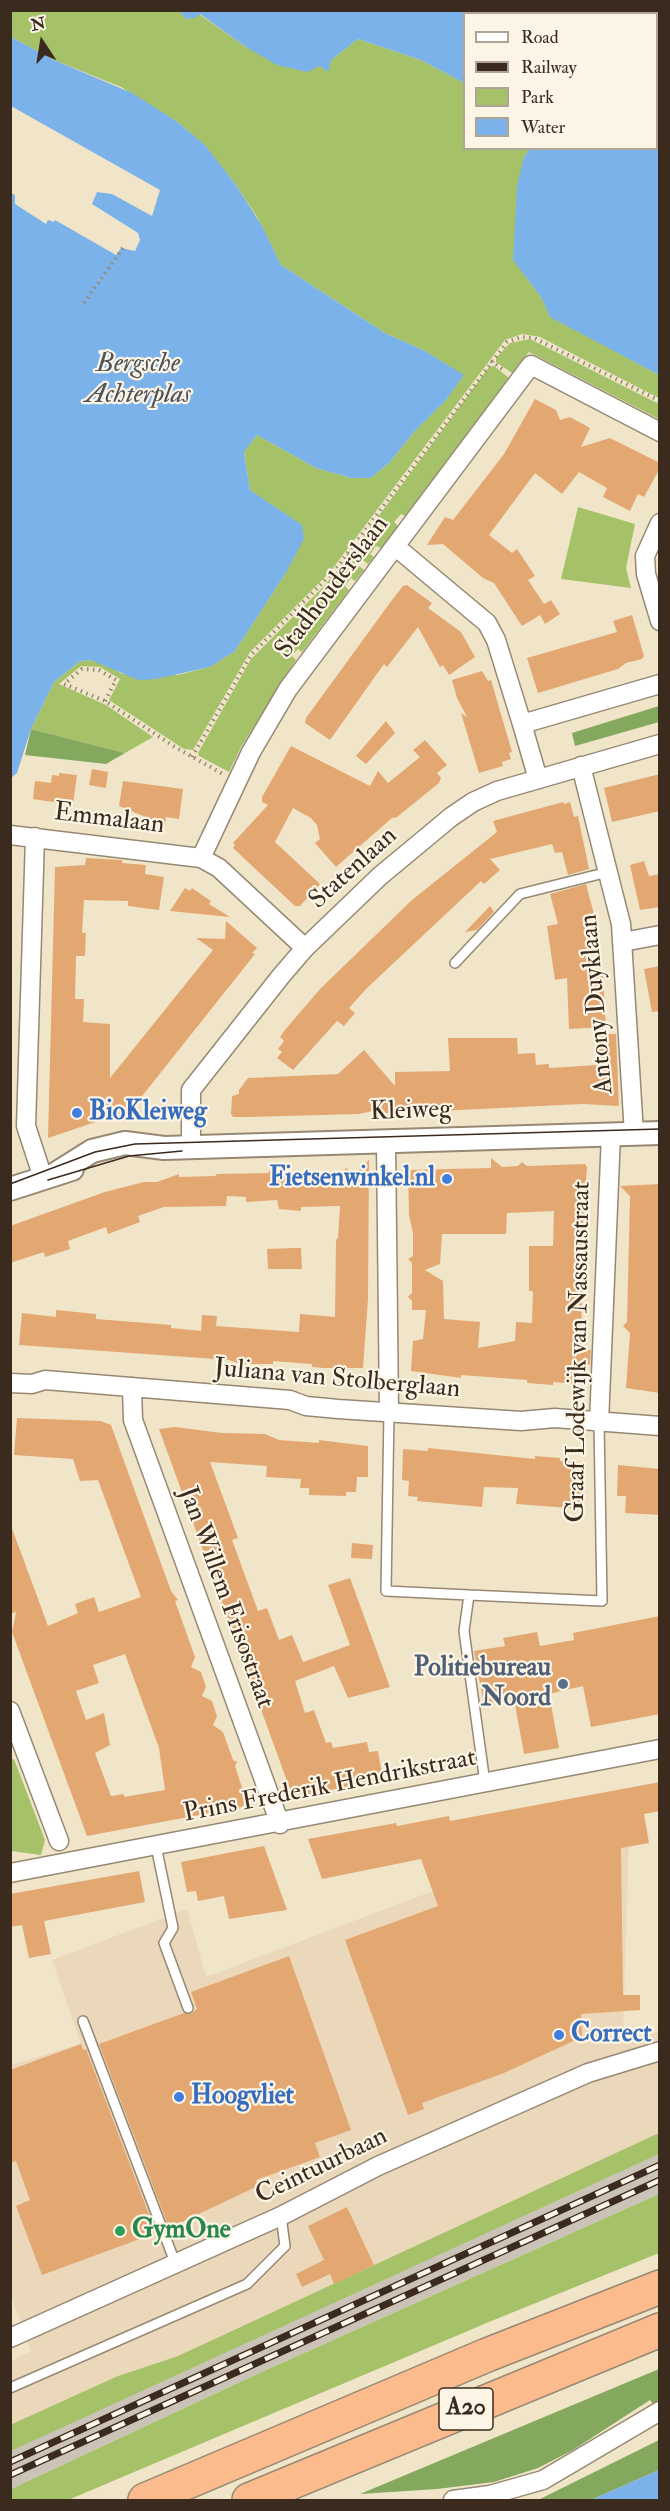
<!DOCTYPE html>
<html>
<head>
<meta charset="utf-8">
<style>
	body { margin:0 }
	#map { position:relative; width:670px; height:2511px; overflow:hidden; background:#f0e5c8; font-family:"IM FELL Double Pica",serif }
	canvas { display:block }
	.frame { position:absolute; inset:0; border:12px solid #3b2a1e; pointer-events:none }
	.legend { position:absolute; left:463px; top:12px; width:195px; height:138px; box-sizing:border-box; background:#fcf5e5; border:2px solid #afa495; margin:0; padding:8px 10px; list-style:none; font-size:18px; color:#3b2a1e }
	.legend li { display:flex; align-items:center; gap:12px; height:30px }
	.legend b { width:30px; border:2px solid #afa495 }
	.north { position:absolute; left:12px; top:12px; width:60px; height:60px; -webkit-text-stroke:4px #fcf5e5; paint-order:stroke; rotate:348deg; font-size:16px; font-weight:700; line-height:24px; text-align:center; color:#3b2a1e }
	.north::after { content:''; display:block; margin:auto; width:21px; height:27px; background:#3b2a1e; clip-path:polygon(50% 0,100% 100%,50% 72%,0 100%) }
</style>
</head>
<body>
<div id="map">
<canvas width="670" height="2511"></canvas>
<div class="frame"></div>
<ul class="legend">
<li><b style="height:8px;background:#fff"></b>Road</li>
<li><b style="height:8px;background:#3b2a1e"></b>Railway</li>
<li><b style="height:16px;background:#a6c269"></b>Park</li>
<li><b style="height:16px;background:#7bb2ea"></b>Water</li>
</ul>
<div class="north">N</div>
</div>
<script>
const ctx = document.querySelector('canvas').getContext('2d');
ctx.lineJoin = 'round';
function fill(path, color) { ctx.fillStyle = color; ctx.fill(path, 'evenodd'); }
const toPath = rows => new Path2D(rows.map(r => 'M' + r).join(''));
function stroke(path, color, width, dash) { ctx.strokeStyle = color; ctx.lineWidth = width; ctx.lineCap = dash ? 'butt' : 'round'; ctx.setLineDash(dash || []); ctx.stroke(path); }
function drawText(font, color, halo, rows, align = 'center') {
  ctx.font = font + ' "IM FELL Double Pica",serif'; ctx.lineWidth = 4.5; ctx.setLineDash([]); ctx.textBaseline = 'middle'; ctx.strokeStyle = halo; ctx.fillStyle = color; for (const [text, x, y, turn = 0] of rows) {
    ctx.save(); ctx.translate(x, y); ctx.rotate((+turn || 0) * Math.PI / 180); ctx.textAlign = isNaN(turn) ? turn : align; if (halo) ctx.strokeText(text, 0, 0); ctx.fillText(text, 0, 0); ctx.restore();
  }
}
const built = toPath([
	[629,1833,623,2040,659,2031,659,2163,11,2463,11,2361,31,2351,11,2295,11,2065,81,2044,52,1960,187,1909,206,1977,433,1891]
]);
const industrial = toPath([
	[659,2154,659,2194,255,2375,11,2489,10,2451]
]);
const green = toPath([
	[179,10,186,19,199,14,246,47,331,60,358,39,421,60,464,83,464,148,530,149,524,157,513,259,541,297,550,316,659,375,659,398,540,337,522,334,505,340,330,572,250,652,193,750,184,749,109,700,120,679,100,667,81,666,59,684,106,705,153,737,125,753,31,729,54,682,80,661,91,660,103,663,122,674,178,675,210,667,235,651,285,574,269,505,250,490,244,451,257,435,316,468,351,478,371,478,390,462,414,432,446,400,463,375,425,351,385,333,281,265,257,217,236,185,204,145,176,121,121,87,54,60,11,37,10,11],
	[574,10,580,13,475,14,470,11],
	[530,339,659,404,659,419,529,352,512,373,496,362,496,358,510,343],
	[494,366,509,378,405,516,401,514,394,522,398,526,381,548,376,546,370,554,374,557,368,564,352,552,489,367],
	[578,507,635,524,626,568,631,588,561,579],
	[348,557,364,570,355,581,351,578,345,586,349,590,302,652,298,649,292,656,296,660,241,747,229,772,199,756,198,753,251,659,326,584],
	[14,1759,45,1840,41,1855,11,1851,10,1760],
	[659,2133,659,2154,11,2451,10,2425,118,2376,178,2356],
	[659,2194,659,2253,489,2322,68,2500,11,2500,11,2489,255,2375]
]);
const forest = toPath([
	[659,706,659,722,575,746,572,733],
	[31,729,125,753,106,764,25,755],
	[659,2369,659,2403,654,2405,650,2400,573,2450,538,2468,494,2482,437,2489,360,2494],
	[659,2440,659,2470,591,2500,538,2500]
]);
const water = toPath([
	[470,11,475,13,464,14,464,83,421,60,358,39,331,60,328,72,320,66,307,72,277,65,246,47,200,14,195,18,186,19,179,11],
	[574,11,659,11,659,375,550,317,541,297,513,260,517,186,524,157,530,149,656,148,656,14,580,14],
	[11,37,54,60,132,93,176,121,205,145,236,185,262,226,281,265,385,333,425,351,464,375,446,400,414,432,390,462,371,478,351,478,316,468,257,435,244,452,250,490,302,525,304,539,285,574,235,651,210,667,156,679,138,680,91,660,80,661,54,682,31,729,17,773,11,778,11,193,15,195,15,204,46,224,48,220,54,222,55,220,116,255,121,248,135,251,140,240,138,233,92,204,97,192,112,194,152,216,160,190,11,106],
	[659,2470,659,2500,591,2500]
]);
const building = toPath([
	[535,399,556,410,560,420,570,417,590,428,581,447,610,438,660,463,660,468,644,497,638,494,630,511,603,497,607,488,579,472,562,494,535,473,489,535,512,553,517,549,535,576,528,580,544,604,551,600,560,614,545,624,540,615,522,626,494,583,483,578,443,544,427,545,445,517,453,520,504,454],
	[407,585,432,603,428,608,461,632,475,657,449,675,443,665,440,667,418,627,387,667,384,664,330,740,305,723,306,718,392,600,403,586],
	[632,615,644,656,642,659,626,663,618,669,538,693,527,658,617,632,613,621],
	[482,671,488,681,491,680,512,752,509,753,511,759,502,762,503,766,479,773,461,713,467,717,457,698,452,680],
	[386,721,395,733,366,764,356,756],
	[425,740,447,765,437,773,441,778,439,783,397,817,392,818,336,867,315,843,320,839,317,825,311,818,293,808,275,842,320,884,300,906,295,906,233,848,235,845,233,843,268,805,262,802,262,797,291,746,370,786,378,771,388,783,420,757,413,750],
	[92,769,108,772,106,788,89,785],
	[59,773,77,775,73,805,33,799,35,781,51,783,52,775,59,776],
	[660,774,660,811,612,822,604,788],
	[123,781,183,789,179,819,166,817,165,825,119,806],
	[563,802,564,804,570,802,574,817,578,816,589,869,568,875,562,852,555,853,552,844,490,859,500,870,484,884,481,881,366,989,349,1008,355,1013,344,1026,337,1021,293,1070,277,1058,282,1052,278,1049,284,1041,280,1037,284,1031,321,988,412,900,497,832,493,821],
	[86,858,122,860,122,863,146,865,145,874,164,877,159,910,128,906,128,901,84,900,82,933,86,933,85,956,76,956,75,999,84,999,83,1022,110,1024,110,1078,213,950,196,938,225,939,226,921,257,948,252,953,255,954,131,1110,48,1138,55,867,85,865],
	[644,861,649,876,660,874,660,907,640,910,630,865],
	[586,884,595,918,584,920,592,975,603,976,606,1027,569,1029,567,978,555,980,547,926,558,924,550,894],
	[185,888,190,891,192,888,202,895,211,901,209,904,230,917,170,911],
	[490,906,494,912,477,930,465,932],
	[660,966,660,1011,652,1012,644,969],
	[596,1034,616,1034,619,1106,583,1104,398,1113,377,1113,377,1110,359,1114,250,1117,233,1117,231,1114,232,1096,239,1094,239,1090,248,1078,338,1074,364,1050,395,1086,395,1072,450,1071,448,1038,517,1038,518,1054,535,1053,536,1065,549,1064,549,1068,597,1065],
	[491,1158,502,1167,518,1166,522,1162,527,1166,585,1164,587,1167,583,1226,587,1239,583,1262,581,1342,581,1350,591,1350,590,1365,580,1364,578,1384,553,1382,553,1385,527,1383,527,1380,461,1375,461,1378,411,1371,413,1341,423,1339,426,1310,412,1310,412,1301,408,1297,412,1293,412,1263,408,1259,413,1256,413,1233,409,1215,408,1170,491,1168],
	[554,1211,553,1246,529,1246,529,1291,533,1291,532,1323,516,1322,515,1341,478,1348,480,1322,444,1319,443,1281,425,1270,440,1264,442,1234,506,1234,507,1213],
	[369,1160,368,1299,363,1368,324,1368,312,1367,312,1364,273,1361,273,1364,241,1364,229,1360,19,1345,22,1313,56,1317,56,1310,96,1314,96,1319,171,1325,171,1328,201,1331,202,1315,217,1316,216,1326,299,1332,300,1314,335,1317,336,1240,338,1238,340,1206,301,1207,301,1211,279,1209,277,1200,246,1202,246,1197,227,1196,226,1206,164,1207,138,1216,140,1222,108,1234,106,1227,68,1241,70,1249,45,1257,44,1252,10,1263,10,1226,105,1192,144,1182,157,1182,179,1174,179,1177,215,1176,217,1174,268,1173,271,1169,276,1174,343,1172,346,1168,354,1175],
	[660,1184,658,1348,660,1393,626,1388,630,1333,623,1326,627,1322,630,1196,620,1186],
	[292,1248,301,1248,302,1269,268,1269,267,1249],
	[17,1418,101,1421,111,1425,171,1591,178,1600,175,1601,195,1657,191,1667,201,1672,206,1687,202,1696,212,1701,217,1716,213,1725,223,1732,233,1760,237,1762,235,1766,246,1800,242,1807,87,1836,12,1632,16,1612,10,1614,10,1523,48,1626,78,1613,75,1604,94,1597,99,1612,141,1597,98,1480,80,1481,73,1459,14,1455],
	[125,1654,159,1748,165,1790,124,1797,124,1794,111,1796,95,1753,110,1745,104,1713,86,1720,76,1691,99,1683,93,1665],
	[175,1427,222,1433,265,1434,279,1440,319,1443,319,1440,368,1446,368,1477,357,1477,356,1492,346,1492,346,1496,309,1495,309,1488,300,1488,301,1479,266,1477,267,1466,210,1462,238,1538,232,1540,258,1611,267,1608,279,1640,292,1635,303,1662,350,1645,328,1585,350,1578,390,1687,348,1698,334,1666,295,1681,305,1713,314,1710,326,1743,331,1742,333,1748,367,1742,369,1752,378,1751,383,1780,298,1796,297,1790,291,1792,159,1429],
	[428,1448,535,1459,535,1456,560,1458,560,1461,584,1463,583,1509,516,1504,518,1488,484,1487,482,1507,417,1501,418,1497,408,1496,409,1481,402,1480,403,1449,428,1451],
	[618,1465,660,1469,660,1515,625,1513,626,1496,617,1496],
	[352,1543,373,1545,372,1559,351,1558],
	[660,1616,660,1714,591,1727,583,1686,549,1694,559,1748,524,1754,514,1699,484,1705,474,1651,505,1646,503,1638,537,1632,540,1646,574,1640,573,1633],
	[660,1782,660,1811,644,1814,649,1843,621,1848,623,1995,640,1995,640,2010,581,2014,582,2037,504,2073,422,2103,424,2109,408,2115,345,1940,438,1906,421,1859,322,1879,308,1839,396,1823,397,1826,449,1816,450,1821],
	[264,1846,287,1910,229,1919,224,1896,198,1901,196,1891,187,1892,181,1862],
	[139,1871,145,1902,44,1921,51,1954,29,1958,22,1925,10,1927,10,1894],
	[289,1956,351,2130,315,2143,320,2157,256,2180,258,2186,169,2228,99,2044,184,2013,191,2014,197,2009,191,1992],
	[81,2044,83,2050,86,2049,156,2233,42,2275,16,2206,30,2200,16,2161,10,2163,10,2070],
	[347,2207,374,2265,334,2284,330,2274,302,2287,296,2274,324,2260,308,2226]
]);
const path = toPath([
	[84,303,123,248],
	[491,361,505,371],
	[348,553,361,564],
	[105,701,116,680,99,670,82,669,64,684,105,701,175,747,223,774],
	[192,757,251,655,335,570,507,342,521,337,534,338,660,401]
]);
const service = toPath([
	[455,963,520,894,608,872],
	[389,1412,386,1591,469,1595],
	[485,1783,464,1631,469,1595,602,1601,599,1423],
	[156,1846,173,1928,164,1943,188,2008],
	[83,2021,176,2265],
	[10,2388,247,2284,285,2246,281,2216]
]);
const minor = toPath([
	[660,523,645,556,646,574,660,621],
	[396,547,487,623,496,640,522,724],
	[581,766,621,924,634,1134],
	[538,779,522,724,660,684],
	[10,835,201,858,219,868,305,948],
	[35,837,26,1126,43,1178],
	[201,858,251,752,288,689,531,365,660,432],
	[623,942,660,935],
	[386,1141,389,1412],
	[191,1147,191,1090,281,976,305,948,380,876,451,817,473,802,497,791,660,744],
	[10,1383,32,1384,45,1380,290,1400,306,1406,338,1409,521,1421,555,1418,660,1426],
	[132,1387,133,1420,280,1824],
	[599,1423,611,1134],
	[10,1711,59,1841],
	[10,1873,660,1749],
	[10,2338,281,2216,378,2166,588,2073,660,2051],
	[453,2500,490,2495,543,2480,660,2411]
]);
const tertiary = toPath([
	[57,1173,92,1151,125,1143,164,1148,660,1133],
	[10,1189,72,1169]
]);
const motorway = toPath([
	[145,2500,487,2355,660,2287],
	[249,2500,660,2330]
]);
const tram = toPath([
	[48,1180,129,1156,182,1151],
	[10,1184,95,1152,135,1144,660,1129]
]);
const rail = toPath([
	[10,2462,660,2165],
	[10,2475,660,2180]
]);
const markers = [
	[77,1113,6,"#3f7fe0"],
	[447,1179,6,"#3f7fe0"],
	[563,1684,6,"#5c6f8a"],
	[559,2035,6,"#3f7fe0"],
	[179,2097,6,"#3f7fe0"],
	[120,2231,6,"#2e9e5b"]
];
const shields = [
	[466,2409,54]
];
const shieldNames = [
	["A20",466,2409]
];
const streetNames = [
	["Stadhouderslaan",333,588,-53],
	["Emmalaan",109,820,7],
	["Statenlaan",354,869,-42],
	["Antony Duyklaan",598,1004,-95],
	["Kleiweg",411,1112,-2],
	["Graaf Lodewijk van Nassaustraat",580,1352,-89],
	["Juliana van Stolberglaan",337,1380,5],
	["Jan Willem Frisostraat",225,1598,70],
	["Prins Frederik Hendrikstraat",330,1787,-11],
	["Ceintuurbaan",322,2167,-26]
];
const shopNames = [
	["BioKleiweg",89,1113],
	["Fietsenwinkel.nl",435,1179,"right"],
	["Correct",571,2035],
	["Hoogvliet",191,2097]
];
const serviceNames = [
	["Politiebureau",551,1669],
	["Noord",551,1699]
];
const leisureNames = [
	["GymOne",132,2231]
];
const waterNames = [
	["Bergsche",138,365],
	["Achterplas",138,396]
];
fill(built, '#ebd8ba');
fill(industrial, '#cbc3b8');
fill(green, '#a6c269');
fill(forest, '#84a85d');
fill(water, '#7bb2ea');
fill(building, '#e3a872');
stroke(service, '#968873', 12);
stroke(minor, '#968873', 21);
stroke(tertiary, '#968873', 26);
stroke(motorway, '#968873', 36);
stroke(path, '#968873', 4, [1.5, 4.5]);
stroke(service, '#fff', 9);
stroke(minor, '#fff', 18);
stroke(tertiary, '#fff', 22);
stroke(motorway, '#fbbb8d', 33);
stroke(tram, '#3b2a1e', 1.5);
stroke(rail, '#3b2a1e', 7);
stroke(rail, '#fcf5e5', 4.5, [14]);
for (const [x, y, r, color] of markers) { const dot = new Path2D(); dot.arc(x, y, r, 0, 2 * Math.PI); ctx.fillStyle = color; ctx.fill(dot); stroke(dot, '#fcf5e5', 2); }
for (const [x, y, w] of shields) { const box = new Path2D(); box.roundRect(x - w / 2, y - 21, w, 42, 4.5); ctx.fillStyle = '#fcf5e5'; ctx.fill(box); stroke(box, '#3b2a1e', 1.5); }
drawText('bold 24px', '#3b2a1e', null, shieldNames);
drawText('26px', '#3b2a1e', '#fcf5e5', streetNames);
drawText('bold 26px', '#366cbe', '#fcf5e5', shopNames, 'left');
drawText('bold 26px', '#4e5e75', '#fcf5e5', serviceNames, 'right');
drawText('bold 26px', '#27864d', '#fcf5e5', leisureNames, 'left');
drawText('italic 27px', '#4e535b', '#fcf5e5', waterNames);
</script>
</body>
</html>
